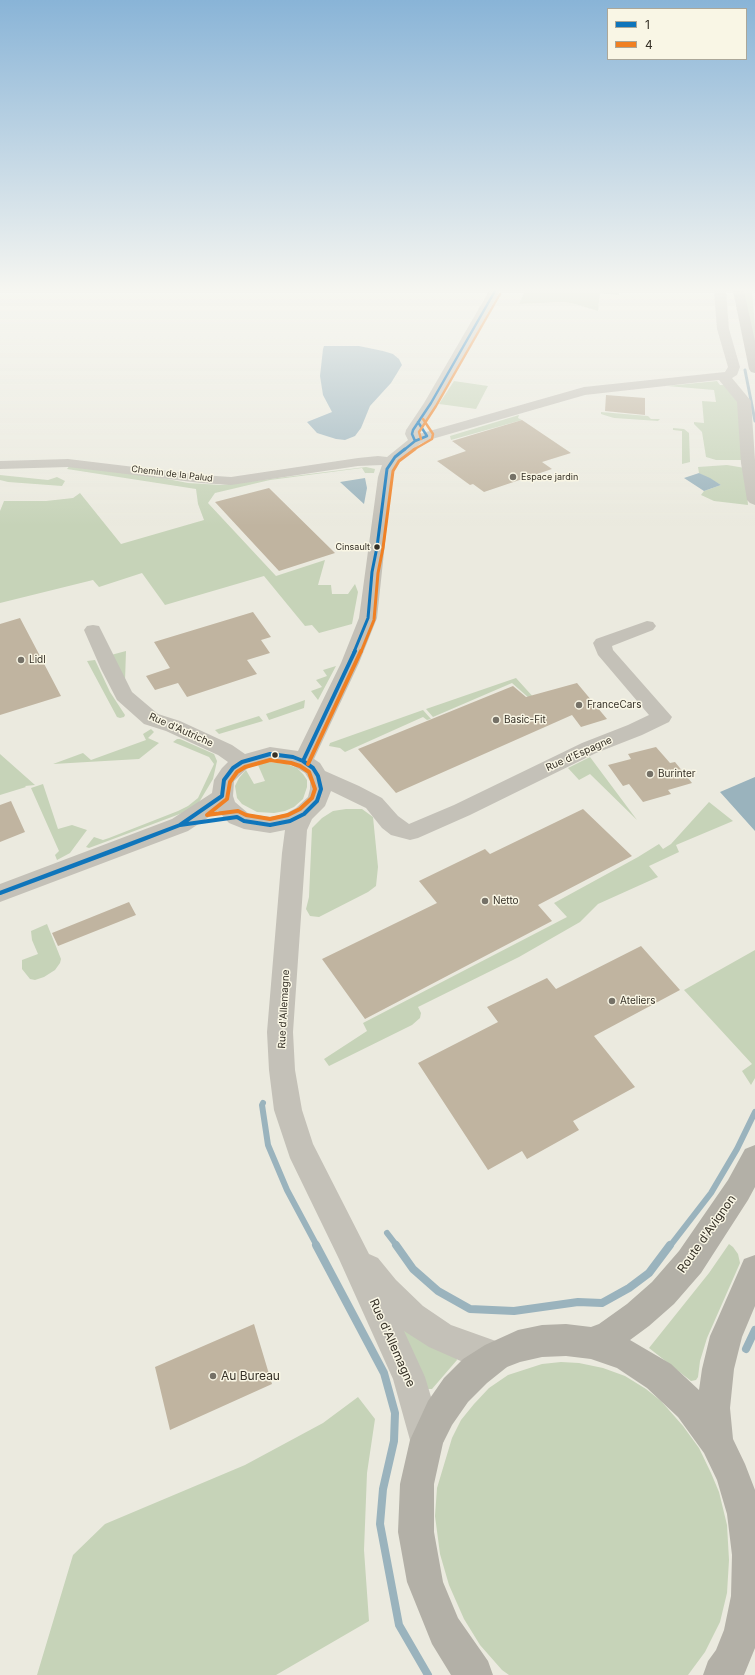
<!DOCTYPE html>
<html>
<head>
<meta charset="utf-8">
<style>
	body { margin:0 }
	#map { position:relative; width:755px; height:1675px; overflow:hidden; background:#ebeadf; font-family:Inter,sans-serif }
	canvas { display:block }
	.legend { position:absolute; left:607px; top:8px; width:140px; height:52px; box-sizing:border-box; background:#f9f6e5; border:1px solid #aba799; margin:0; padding:5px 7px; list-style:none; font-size:12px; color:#353026 }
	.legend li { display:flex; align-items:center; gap:8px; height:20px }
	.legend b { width:20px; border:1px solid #aba799 }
</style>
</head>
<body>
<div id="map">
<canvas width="755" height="1675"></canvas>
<ul class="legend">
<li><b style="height:5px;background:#0f75bb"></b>1</li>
<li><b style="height:5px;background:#f08023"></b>4</li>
</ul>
</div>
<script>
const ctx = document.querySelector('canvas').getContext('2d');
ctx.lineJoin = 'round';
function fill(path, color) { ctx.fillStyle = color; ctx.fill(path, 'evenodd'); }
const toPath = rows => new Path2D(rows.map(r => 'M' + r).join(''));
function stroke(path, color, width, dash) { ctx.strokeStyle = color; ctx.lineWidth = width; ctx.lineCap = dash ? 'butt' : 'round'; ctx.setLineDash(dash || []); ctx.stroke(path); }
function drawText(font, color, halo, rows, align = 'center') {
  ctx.font = font + ' Inter,sans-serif'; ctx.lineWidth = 3; ctx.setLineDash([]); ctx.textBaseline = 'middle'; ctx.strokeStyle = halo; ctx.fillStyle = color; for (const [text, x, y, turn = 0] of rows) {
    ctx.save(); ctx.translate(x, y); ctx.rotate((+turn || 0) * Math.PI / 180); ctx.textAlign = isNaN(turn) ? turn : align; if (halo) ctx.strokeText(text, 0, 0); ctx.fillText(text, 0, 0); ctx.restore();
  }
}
const green = toPath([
	[525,291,619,291,619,295,600,293,598,311,575,304,564,302,519,304],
	[743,291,752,291,755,325,755,346],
	[454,381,488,386,476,409,439,404],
	[717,381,720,385,726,385,739,402,743,460,716,460,706,457,702,432,694,424,694,422,704,423,702,401,716,402,714,390,667,386],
	[601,412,648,416,651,419,660,419,658,421,614,418,604,415,601,414],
	[519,415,518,418,522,420,451,440,450,436],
	[673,428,684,429,689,433,690,462,682,464,682,431,673,430],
	[70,465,157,477,188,483,221,485,366,467,375,469,374,473,365,473,362,468,270,480,215,493,208,503,276,576,325,560,318,585,331,585,332,594,348,594,355,584,358,592,352,624,319,633,312,625,305,626,264,576,165,605,142,573,99,587,93,580,0,603,0,511,4,501,46,501,73,498,80,493,121,544,204,520,198,504,196,489,67,469],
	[727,465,745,468,748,505,714,501,701,495,704,491,721,485,699,473,698,467],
	[0,475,48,480,57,477,65,481,62,486,8,482,0,480],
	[126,651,125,681,111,655],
	[95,660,110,692,125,715,124,717,120,718,117,717,87,661],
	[336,666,318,700,311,691,322,687,316,680,327,676,323,670],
	[516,678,555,721,512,683,433,717,426,709],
	[305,700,304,708,269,720,266,714],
	[423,710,431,719,427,720,423,717,345,752,340,748,329,746,330,743],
	[259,716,263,721,219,734,215,730],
	[151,729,154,732,148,738,159,743,139,759,53,764,83,753,91,760,146,740,143,734],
	[177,739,180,739,214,754,217,761,213,779,198,804,185,812,89,848,86,847,94,837,103,840,109,838,178,811,188,806,198,798,214,764,209,757,173,742],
	[0,754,35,785,25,786,26,787,0,795],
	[590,757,637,820,590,774,579,780,568,768],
	[268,762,287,764,297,768,303,774,307,780,307,787,303,799,294,807,285,811,274,813,257,812,242,804,237,798,235,786,239,778,246,770,254,784,265,781,258,765],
	[43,784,58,829,72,825,87,830,70,853,57,860,55,855,59,851,31,788],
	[709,802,733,821,676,845,679,852,649,866,658,877,598,904,580,922,519,957,418,1007,421,1013,420,1018,412,1025,329,1066,324,1059,367,1031,363,1023,567,917,554,903,638,857,659,844,663,849,671,844],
	[346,809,362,809,373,817,378,867,376,886,368,892,319,917,310,916,306,909,309,897,312,828,322,818,333,811],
	[47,924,61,959,60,963,55,970,44,977,35,980,30,979,22,969,22,960,38,954,32,940,31,931],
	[755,950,755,1078,751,1085,742,1071,752,1064,684,990],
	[729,1244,733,1247,738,1254,740,1263,707,1338,700,1361,698,1377,696,1380,691,1381,649,1348,709,1273],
	[398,1325,455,1354,457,1360,432,1389,427,1389],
	[561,1362,579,1363,603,1368,625,1376,646,1389,661,1401,683,1426,699,1448,711,1473,719,1492,727,1525,729,1560,727,1593,720,1622,705,1652,688,1675,509,1675,502,1670,480,1645,464,1619,449,1585,440,1554,435,1516,437,1488,452,1438,461,1420,474,1404,489,1388,508,1375,542,1364],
	[358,1397,375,1419,367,1473,364,1550,369,1621,276,1675,37,1675,73,1555,105,1524,245,1465,323,1423]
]);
const water = toPath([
	[324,346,359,346,383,351,393,354,399,359,402,365,391,383,370,406,361,428,355,436,345,440,336,439,317,433,307,422,332,412,323,395,320,376,323,349],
	[699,473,710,478,721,485,704,491,684,478],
	[365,478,367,488,364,504,340,482],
	[755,777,755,831,720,792]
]);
const streamFar2 = toPath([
	[745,370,755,421]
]);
const streamFar1 = toPath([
	[263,1103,262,1105,268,1145,287,1190,317,1246],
	[387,1233,397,1246],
	[670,1246,711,1193,737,1149,755,1112]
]);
const stream = toPath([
	[316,1245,384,1373,395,1413,394,1441,383,1489,380,1524,399,1625,428,1675],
	[396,1245,413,1269,438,1291,470,1309,514,1311,578,1302,602,1303,629,1288,649,1273,670,1245],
	[746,1349,755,1330]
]);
const building = toPath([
	[606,395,645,398,645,415,605,411],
	[522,420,571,453,542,462,552,469,484,492,473,484,470,485,437,461,466,451,452,441],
	[269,488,335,553,279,571,215,502],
	[253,612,271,637,261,640,270,653,247,660,257,674,187,697,178,683,155,690,146,676,170,668,154,642],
	[20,618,61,696,0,715,0,624],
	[577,683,607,719,581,727,572,715,396,793,358,749,513,686,526,697],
	[656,747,670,763,675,762,692,783,668,790,671,794,643,802,629,784,623,786,608,765,631,759,628,754],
	[11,801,25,832,0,842,0,805],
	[583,809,632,856,538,905,552,921,365,1019,322,959,437,903,419,881,485,849,490,854],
	[129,902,136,915,58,946,52,933],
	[641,946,680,990,594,1036,635,1087,573,1121,579,1130,527,1159,522,1151,488,1170,418,1063,498,1022,487,1007,547,978,556,989],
	[254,1324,272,1384,170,1430,155,1367]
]);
const minor = toPath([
	[489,291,500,291,438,403,420,430,419,434,584,387,725,372,728,367,717,329,714,291,726,291,729,329,740,367,737,375,732,378,751,401,755,460,755,505,750,503,747,500,741,463,737,402,719,380,585,395,432,439,420,444,397,464,392,477,377,618,359,663,314,759,320,763,325,771,359,786,382,798,398,816,409,824,454,805,582,743,628,725,649,715,598,655,593,643,596,639,647,621,653,622,656,626,653,630,612,646,613,650,672,717,669,722,642,735,596,753,470,815,418,838,410,840,391,835,382,828,366,808,331,791,325,806,312,819,307,830,293,1032,295,1070,302,1110,313,1144,369,1254,378,1258,396,1280,423,1306,451,1325,507,1345,512,1356,507,1367,496,1372,463,1362,429,1347,404,1331,425,1377,444,1440,439,1452,427,1457,415,1452,410,1440,393,1379,339,1259,290,1158,274,1110,269,1070,267,1032,282,853,285,830,270,833,244,829,229,823,218,811,188,831,0,902,0,884,172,819,212,793,214,780,222,768,228,762,218,755,166,731,144,724,117,700,101,669,84,630,87,626,93,625,99,626,132,692,158,714,180,721,232,745,245,754,270,747,298,751,341,663,359,618,378,477,382,465,358,466,231,485,201,483,68,467,0,469,0,461,68,459,201,475,231,477,358,458,378,456,387,457,408,440,405,434,406,430,424,403,489,291],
	[270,761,290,764,305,773,310,781,310,789,308,797,296,808,285,814,270,817,249,814,235,802,233,796,234,781,249,767,270,761]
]);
const major = toPath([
	[733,291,744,291,755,341,755,373,751,372,749,369,733,291],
	[755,1145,755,1187,748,1200,701,1273,674,1304,649,1326,630,1340,671,1364,699,1390,702,1369,710,1336,715,1325,744,1259,755,1255,755,1306,742,1337,734,1369,730,1408,733,1439,745,1464,755,1490,755,1648,744,1675,703,1675,708,1661,716,1650,724,1630,731,1596,732,1555,727,1514,717,1480,704,1453,678,1417,647,1388,617,1368,591,1359,566,1356,542,1357,520,1362,507,1367,487,1383,468,1402,452,1425,443,1443,434,1484,434,1532,443,1582,458,1618,488,1661,493,1675,451,1675,432,1644,407,1582,398,1532,400,1484,410,1440,428,1401,444,1378,463,1359,485,1345,518,1330,542,1325,566,1324,591,1327,599,1324,627,1304,652,1282,679,1251,728,1180,745,1149,755,1145]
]);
const bus1Far2 = toPath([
	[415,441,412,434,413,430,431,403,495,291],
	[404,450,415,441,427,436,418,422]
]);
const bus1Far1 = toPath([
	[354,652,368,618,372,572,377,547,387,469,395,457,405,449]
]);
const bus1 = toPath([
	[270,754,293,757,303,761,313,768,318,776,321,789,317,801,304,814,290,821,270,825,244,821,237,817,180,825,222,796,224,780,233,768,242,762,270,754],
	[303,761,355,651],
	[180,825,116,850,0,893,180,825]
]);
const bus2Far2 = toPath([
	[421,439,419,432,436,406,500,294],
	[413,450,432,439,433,434,423,419]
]);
const bus2Far1 = toPath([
	[361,652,374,620,378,573,383,548,393,471,399,461,415,449]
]);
const bus2 = toPath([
	[270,760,291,763,300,766,309,772,315,789,312,798,300,809,288,815,270,819,246,815,238,811,207,815,227,799,230,782,237,772,245,767,270,760],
	[308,764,361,651]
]);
const markers = [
	[513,477,4,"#757167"],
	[377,547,3.5,"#353026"],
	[21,660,4,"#757167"],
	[579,705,4,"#757167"],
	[496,720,4,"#757167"],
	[275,755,3.5,"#353026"],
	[650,774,4,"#757167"],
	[485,901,4,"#757167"],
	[612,1001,4,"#757167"],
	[213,1376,4,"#757167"]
];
const farStreetnames = [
	["Chemin de la Palud",172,474,7]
];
const farPoinames = [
	["Espace jardin",521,477]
];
const busNames = [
	["Cinsault",370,547]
];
const poiNames = [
	["Lidl",29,660],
	["FranceCars",587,705],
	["Basic-Fit",504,720],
	["Burinter",658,774],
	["Netto",493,901],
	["Ateliers",620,1001]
];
const streetNames = [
	["Rue d'Autriche",181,730,24],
	["Rue d'Espagne",579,754,-24],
	["Rue d'Allemagne",284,1009,-87]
];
const nearStreetnames = [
	["Route d'Avignon",707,1234,-55],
	["Rue d'Allemagne",392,1343,66]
];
const nearPoinames = [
	["Au Bureau",221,1376]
];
fill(green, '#c6d3b8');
fill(water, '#9ab3bd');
stroke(streamFar2, '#9ab3bd', 3);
stroke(streamFar1, '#9ab3bd', 6);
stroke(stream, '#9ab3bd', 8);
fill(building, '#c0b4a0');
fill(minor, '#c4c1b8');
fill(major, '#b3b0a7');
stroke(bus1Far2, '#0f75bb', 2.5);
stroke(bus1Far1, '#0f75bb', 3);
stroke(bus1, '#0f75bb', 4);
stroke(bus2Far2, '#f08023', 2.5);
stroke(bus2Far1, '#f08023', 3);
stroke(bus2, '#f08023', 4);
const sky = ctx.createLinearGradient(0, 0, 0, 526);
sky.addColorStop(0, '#89b4d7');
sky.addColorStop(0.55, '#f6f6f1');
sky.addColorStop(1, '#f6f6f100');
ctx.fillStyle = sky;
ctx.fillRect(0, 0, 755, 526);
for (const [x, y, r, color] of markers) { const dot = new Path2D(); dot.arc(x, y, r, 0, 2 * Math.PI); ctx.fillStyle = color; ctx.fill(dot); stroke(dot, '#f9f6e5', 1.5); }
drawText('9px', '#353026', '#f9f6e5', farStreetnames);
drawText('9px', '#353026', '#f9f6e5', farPoinames, 'left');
drawText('9px', '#353026', '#f9f6e5', busNames, 'right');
drawText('10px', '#353026', '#f9f6e5', poiNames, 'left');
drawText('10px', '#353026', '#f9f6e5', streetNames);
drawText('12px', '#353026', '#f9f6e5', nearStreetnames);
drawText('12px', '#353026', '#f9f6e5', nearPoinames, 'left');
</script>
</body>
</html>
